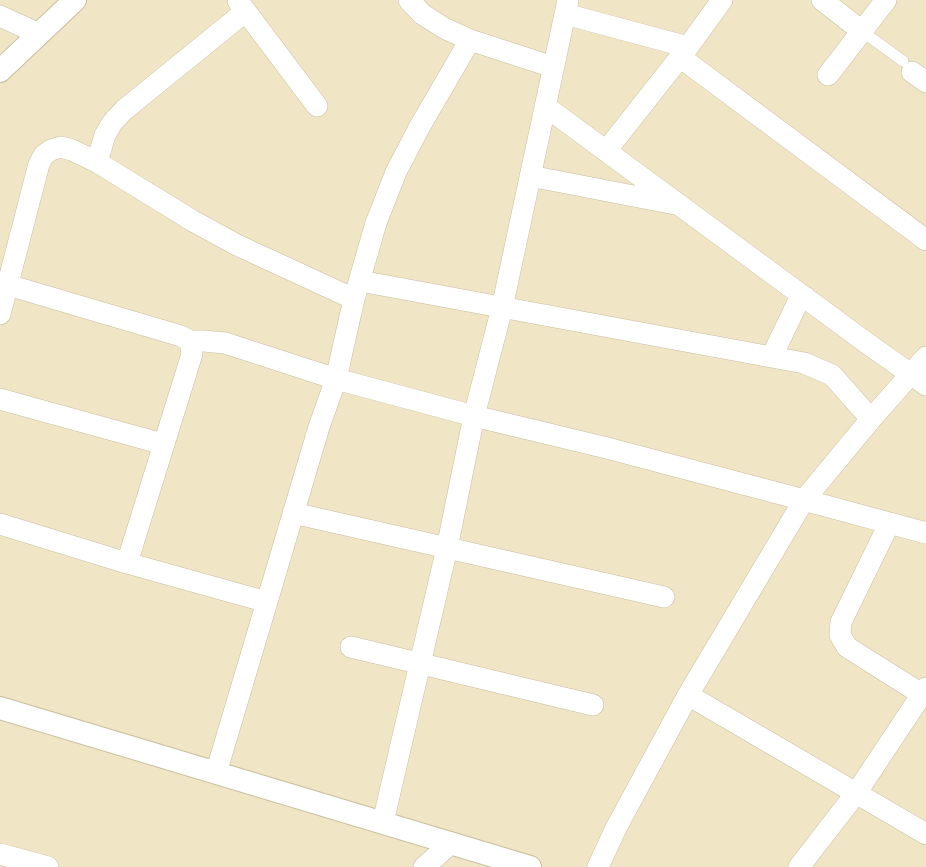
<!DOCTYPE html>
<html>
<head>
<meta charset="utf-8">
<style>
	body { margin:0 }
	canvas { display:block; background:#f0e5c5 }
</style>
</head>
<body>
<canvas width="926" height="867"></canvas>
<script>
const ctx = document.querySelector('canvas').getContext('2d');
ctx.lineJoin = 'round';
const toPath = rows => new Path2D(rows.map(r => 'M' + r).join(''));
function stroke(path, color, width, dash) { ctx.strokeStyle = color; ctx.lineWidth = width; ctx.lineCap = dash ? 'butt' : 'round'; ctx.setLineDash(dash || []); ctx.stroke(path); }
const lane = toPath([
	[863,32,903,61]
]);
const street = toPath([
	[409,0,422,14,444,28,470,40,553,67],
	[822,0,863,32],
	[238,1,317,106],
	[565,14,688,47],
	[0,16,39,34],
	[680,57,926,240],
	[912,72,926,82],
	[828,75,886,0],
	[545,106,864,341,926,385],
	[606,151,688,47,722,0],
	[97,162,105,135,112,123,124,110,246,11],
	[530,176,675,204],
	[360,281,804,363,832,375,871,419],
	[8,285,181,336,190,341,192,354,127,563],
	[0,314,39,164,44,155,51,150,61,147,72,150,97,162,193,221,237,245,354,299],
	[190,341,204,341,225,343,336,379,474,416,607,448,804,500,926,533],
	[772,356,797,304,805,297],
	[0,399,163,444],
	[293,513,664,597],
	[0,524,127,563,267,602],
	[889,524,841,622,840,635,847,647,926,697],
	[351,647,593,705],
	[688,695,926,834],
	[216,773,319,427,336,379,354,299,376,223,396,172,420,126,470,40],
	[383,822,447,548,474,416,502,308,568,0],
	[0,854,48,867],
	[424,867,451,843],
	[598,867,616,828,688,695,804,500,871,419,926,357],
	[799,867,857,792,926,688]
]);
const secondary = toPath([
	[0,71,75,0],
	[0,708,530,867]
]);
stroke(lane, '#c8bd9e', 12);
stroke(street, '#c8bd9e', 22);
stroke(secondary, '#c8bd9e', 24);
stroke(lane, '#fff', 11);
stroke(street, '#fff', 21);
stroke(secondary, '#fff', 22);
</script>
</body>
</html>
